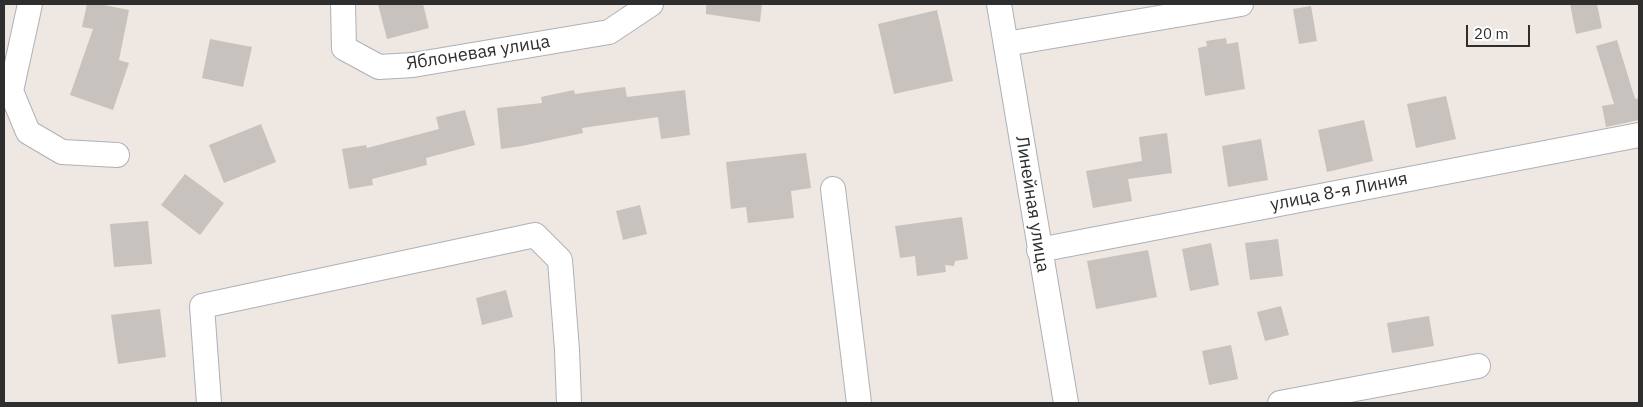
<!DOCTYPE html>
<html>
<head>
<meta charset="utf-8">
<style>
	body { margin:0 }
	#map { position:relative; width:1643px; height:407px; overflow:hidden; background:#eee7e2; font-family:"IBM Plex Sans",sans-serif }
	canvas { display:block }
	.frame { position:absolute; inset:0; border:5px solid #2e2e2e; pointer-events:none }
	.scale { position:absolute; left:1466px; top:25px; width:64px; height:22px; box-sizing:border-box; border:2px solid #2e2e2e; border-top:0; padding-left:6px; font-size:15px; line-height:18px; white-space:nowrap; color:#2e2e2e; -webkit-text-stroke:4px #fff; paint-order:stroke }
</style>
</head>
<body>
<div id="map">
<canvas width="1643" height="407"></canvas>
<div class="frame"></div>
<div class="scale">20 m</div>
</div>
<script>
const ctx = document.querySelector('canvas').getContext('2d');
ctx.lineJoin = 'round';
function fill(path, color) { ctx.fillStyle = color; ctx.fill(path, 'evenodd'); }
const toPath = rows => new Path2D(rows.map(r => 'M' + r).join(''));
function stroke(path, color, width, dash) { ctx.strokeStyle = color; ctx.lineWidth = width; ctx.lineCap = dash ? 'butt' : 'round'; ctx.setLineDash(dash || []); ctx.stroke(path); }
function drawText(font, color, halo, rows, align = 'center') {
  ctx.font = font + ' "IBM Plex Sans",sans-serif'; ctx.lineWidth = 5; ctx.setLineDash([]); ctx.textBaseline = 'middle'; ctx.strokeStyle = halo; ctx.fillStyle = color; for (const [text, x, y, turn = 0] of rows) {
    ctx.save(); ctx.translate(x, y); ctx.rotate((+turn || 0) * Math.PI / 180); ctx.textAlign = isNaN(turn) ? turn : align; if (halo) ctx.strokeText(text, 0, 0); ctx.fillText(text, 0, 0); ctx.restore();
  }
}
const building = toPath([
	[87,4,99,4,129,10,119,60,129,63,113,110,70,95,93,29,82,27],
	[378,4,423,4,429,28,387,39],
	[706,4,762,4,760,22,706,14],
	[1570,4,1597,4,1602,28,1576,34],
	[1311,6,1317,41,1299,44,1293,9],
	[937,10,953,81,894,94,878,24],
	[1226,38,1227,44,1238,42,1245,89,1205,96,1198,48,1207,46,1206,41],
	[210,39,252,47,243,87,202,78],
	[1617,40,1635,99,1639,98,1639,120,1606,127,1602,106,1614,104,1596,46],
	[625,87,627,97,685,90,690,135,661,139,658,117,582,128,583,133,522,146,501,149,497,108,542,103,541,97,574,90,575,94],
	[1446,96,1456,139,1416,148,1407,104],
	[465,110,475,145,426,158,427,165,372,179,373,185,349,189,342,149,366,145,367,148,439,129,436,117],
	[1364,120,1373,161,1327,172,1318,130],
	[261,124,276,162,224,183,209,145],
	[1167,133,1172,173,1128,179,1132,201,1093,208,1086,171,1142,161,1139,137],
	[1261,139,1268,180,1228,187,1222,146],
	[806,153,811,188,791,191,794,218,748,223,746,207,731,209,726,162],
	[185,174,224,203,200,235,161,205],
	[640,205,647,234,623,240,616,211],
	[962,217,968,259,955,261,954,266,945,265,946,272,917,276,915,256,900,258,895,226],
	[148,221,152,264,114,267,110,224],
	[1278,239,1283,276,1250,280,1245,243],
	[1211,243,1219,285,1190,291,1182,249],
	[1148,250,1157,297,1096,309,1087,261],
	[506,290,513,317,482,325,476,298],
	[1281,306,1289,335,1265,341,1257,312],
	[160,309,166,357,118,364,111,315],
	[1429,316,1434,346,1392,353,1387,323],
	[1231,345,1238,379,1209,385,1202,351]
]);
const minor = toPath([
	[30,4,11,91,28,132,62,152,117,155],
	[343,4,344,48,379,67,413,65,609,32,651,4],
	[999,4,1066,403],
	[1006,44,1241,4],
	[833,189,859,403],
	[1039,250,1639,135],
	[209,403,202,306,535,235,560,260,567,350,569,403],
	[1280,403,1478,366]
]);
const streetNames = [
	["Яблоневая улица",478,53,-9],
	["улица 8-я Линия",1339,192,-11],
	["Линейная улица",1032,204,81]
];
fill(building, '#c7c2bd');
stroke(minor, '#aeb1b8', 26);
stroke(minor, '#fff', 24);
drawText('18px', '#2e2e2e', '#fff', streetNames);
</script>
</body>
</html>
